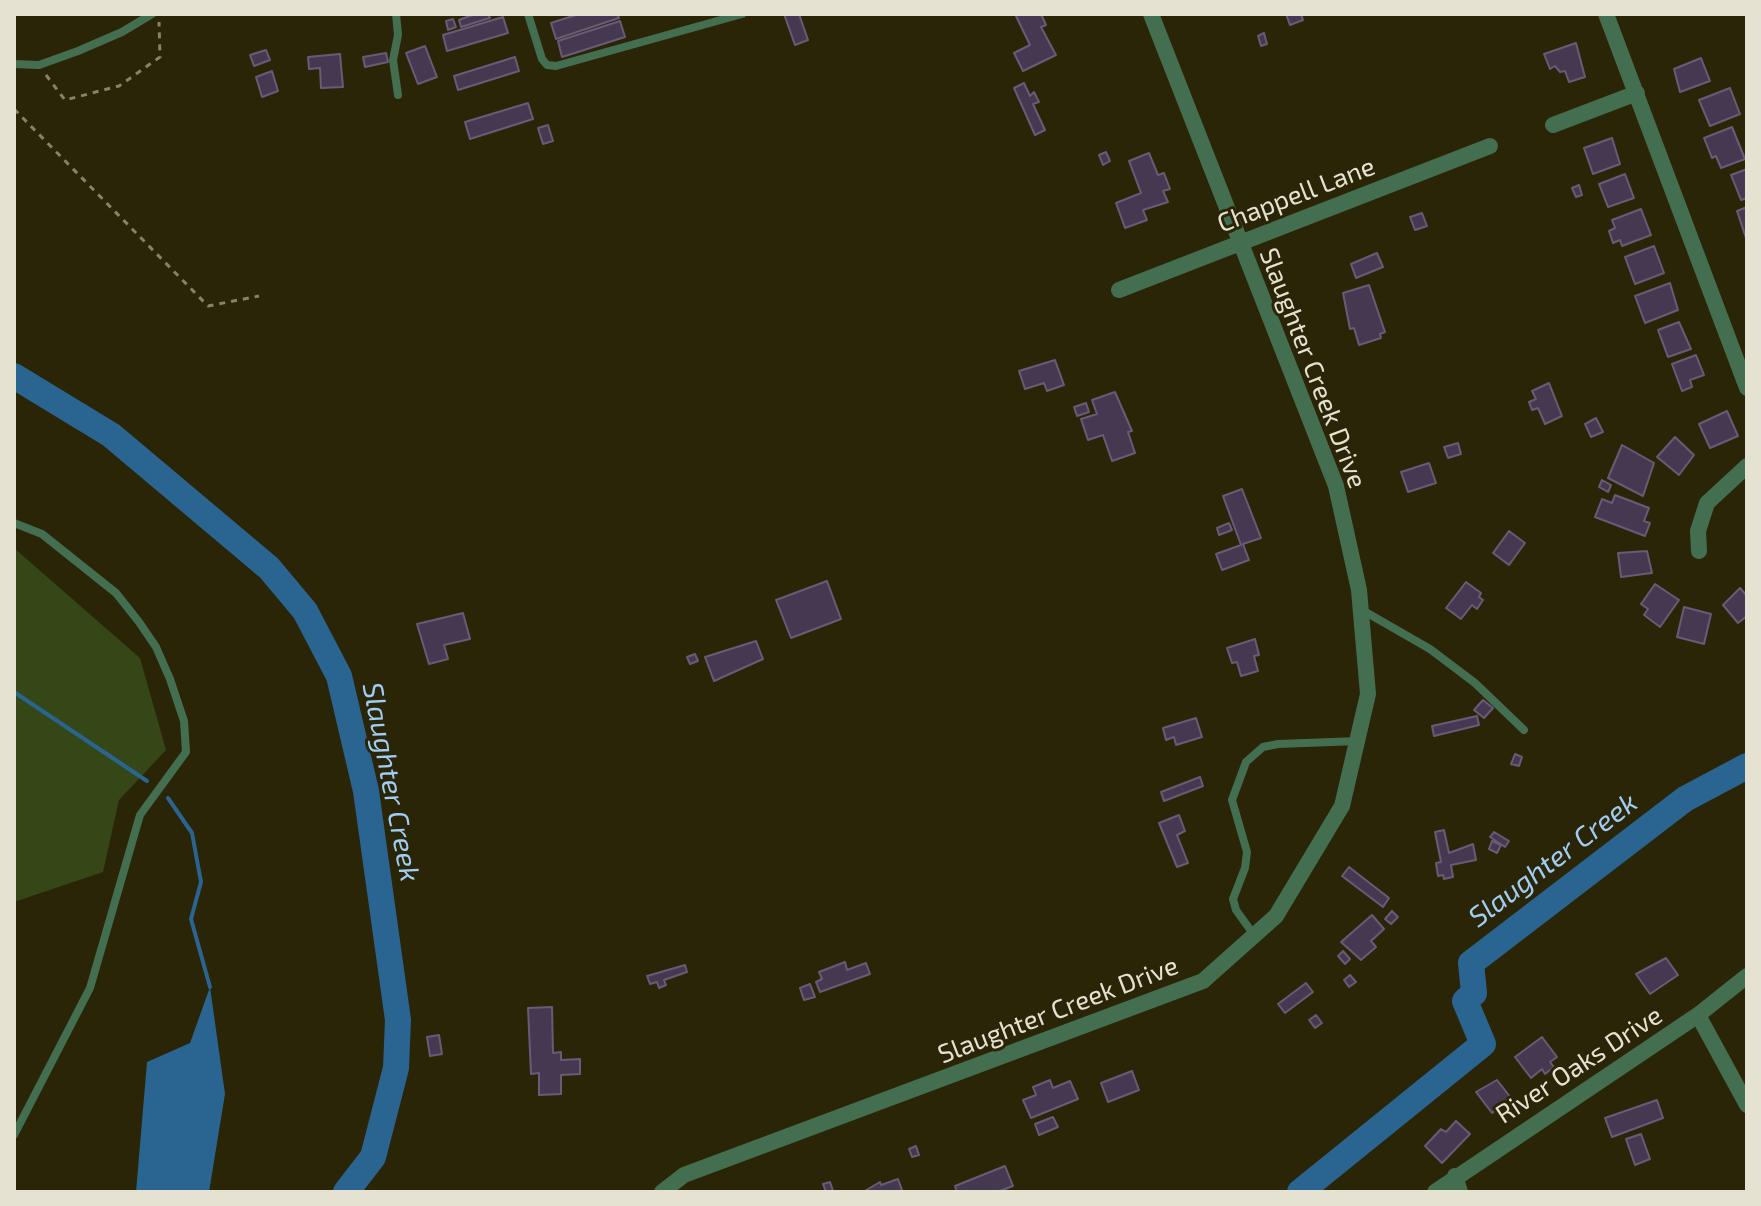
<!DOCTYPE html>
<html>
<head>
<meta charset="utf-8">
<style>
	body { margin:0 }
	#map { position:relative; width:1761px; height:1206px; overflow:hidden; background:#2b2507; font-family:"Exo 2",sans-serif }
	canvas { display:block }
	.frame { position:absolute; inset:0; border:16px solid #e5e2d1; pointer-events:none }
</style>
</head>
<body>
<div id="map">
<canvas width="1761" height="1206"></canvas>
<div class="frame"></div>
</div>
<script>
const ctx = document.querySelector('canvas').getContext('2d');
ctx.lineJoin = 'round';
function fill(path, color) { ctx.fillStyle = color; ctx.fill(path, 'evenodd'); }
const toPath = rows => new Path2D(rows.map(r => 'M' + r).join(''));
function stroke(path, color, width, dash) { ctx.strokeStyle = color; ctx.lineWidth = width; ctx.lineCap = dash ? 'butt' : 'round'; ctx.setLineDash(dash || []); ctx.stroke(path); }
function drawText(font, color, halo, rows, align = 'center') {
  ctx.font = font + ' "Exo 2",sans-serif'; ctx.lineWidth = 6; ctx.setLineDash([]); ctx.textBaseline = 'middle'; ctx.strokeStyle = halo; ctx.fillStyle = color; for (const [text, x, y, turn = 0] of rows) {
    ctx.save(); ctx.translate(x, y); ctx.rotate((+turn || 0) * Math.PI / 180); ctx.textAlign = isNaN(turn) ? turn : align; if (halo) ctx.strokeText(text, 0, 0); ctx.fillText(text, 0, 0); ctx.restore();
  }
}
const green = toPath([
	[14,548,140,658,166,750,119,800,103,872,14,902]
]);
const water = toPath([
	[210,987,225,1094,209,1192,136,1192,147,1062,190,1043]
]);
const stream = toPath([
	[14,692,147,781],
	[168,798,192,833,201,882,191,919,210,987]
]);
const river = toPath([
	[14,376,111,435,269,568,305,611,339,676,366,791,398,1020,396,1068,373,1157,346,1192],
	[1300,1192,1483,1044,1465,1001,1474,993,1471,963,1685,799,1747,766]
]);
const building = toPath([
	[475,14,488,14,490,18,461,27,459,20,475,14],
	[579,14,617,14,619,18,556,39,551,23,579,14],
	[784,14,799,14,808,40,795,45,784,14],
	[1015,14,1041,14,1046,25,1041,27,1056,55,1023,71,1014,53,1030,45,1015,14],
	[1286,14,1301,14,1303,20,1290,25,1286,14],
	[503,17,508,33,447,51,443,35,503,17],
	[453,19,456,27,448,30,446,21,453,19],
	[620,21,625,37,562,57,558,41,620,21],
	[1264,33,1267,44,1261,46,1258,36,1264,33],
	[1576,43,1585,77,1569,82,1565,71,1560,72,1555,66,1550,69,1544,54,1576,43],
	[425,46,437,77,418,84,406,53,425,46],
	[266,50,270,60,254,66,250,55,266,50],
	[386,53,388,62,365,67,363,57,386,53],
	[340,54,343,87,321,88,320,68,309,69,308,57,340,54],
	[515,57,519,71,458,90,454,76,515,57],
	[1701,58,1710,81,1680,92,1674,69,1701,58],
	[272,71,278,91,262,97,256,77,272,71],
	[1024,83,1030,96,1034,92,1039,102,1033,104,1045,130,1035,135,1014,88,1024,83],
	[1730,88,1740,114,1710,126,1699,100,1730,88],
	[528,103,533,119,470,139,465,122,528,103],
	[548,125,553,141,543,144,538,128,548,125],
	[1732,127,1745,159,1721,168,1716,156,1712,158,1704,138,1732,127],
	[1612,138,1620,164,1593,174,1584,148,1612,138],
	[1106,152,1110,161,1103,165,1099,155,1106,152],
	[1149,153,1158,175,1164,173,1170,189,1163,191,1168,202,1143,210,1147,220,1125,228,1116,203,1141,193,1129,161,1149,153],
	[1747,169,1747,198,1741,200,1731,175,1747,169],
	[1625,174,1634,198,1608,207,1599,184,1625,174],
	[1579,185,1582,195,1576,197,1572,188,1579,185],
	[1747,207,1747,238,1746,238,1737,211,1747,207],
	[1641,209,1651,235,1622,246,1620,240,1613,243,1609,231,1615,228,1612,220,1641,209],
	[1422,213,1427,226,1415,230,1410,217,1422,213],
	[1654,246,1664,273,1635,284,1625,257,1654,246],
	[1377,253,1383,267,1356,278,1351,264,1377,253],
	[1670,283,1678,310,1645,323,1635,296,1670,283],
	[1369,285,1385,332,1380,334,1381,338,1359,345,1354,328,1350,329,1343,293,1369,285],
	[1679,322,1691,349,1668,357,1658,330,1679,322],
	[1696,355,1704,375,1690,380,1692,387,1682,391,1672,364,1696,355],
	[1055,360,1064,385,1047,391,1044,383,1025,389,1019,371,1055,360],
	[1549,383,1562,416,1545,424,1538,408,1532,410,1529,402,1536,399,1532,391,1549,383],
	[1115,392,1132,431,1128,432,1135,453,1112,461,1103,435,1088,440,1081,419,1097,414,1092,400,1115,392],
	[1086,403,1089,412,1077,416,1074,407,1086,403],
	[1727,411,1738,436,1710,448,1699,424,1727,411],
	[1596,418,1603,432,1591,437,1585,424,1596,418],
	[1675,437,1694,455,1679,475,1657,457,1675,437],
	[1458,443,1461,454,1448,458,1444,447,1458,443],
	[1622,445,1654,463,1643,496,1608,478,1622,445],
	[1429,463,1436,483,1408,492,1401,472,1429,463],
	[1602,480,1611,485,1608,492,1599,487,1602,480],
	[1242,489,1261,538,1243,544,1249,560,1222,570,1216,554,1241,545,1223,496,1242,489],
	[1615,495,1649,508,1644,521,1650,523,1645,536,1595,517,1602,499,1612,503,1615,495],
	[1229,523,1232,530,1219,535,1217,528,1229,523],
	[1509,531,1525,543,1509,565,1493,553,1509,531],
	[1647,551,1652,573,1621,577,1618,553,1647,551],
	[827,581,841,619,791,638,776,600,827,581],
	[1466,582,1481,593,1479,597,1483,600,1477,609,1472,605,1461,619,1446,608,1466,582],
	[1655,584,1679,600,1660,627,1644,615,1648,609,1641,604,1655,584],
	[1740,588,1747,596,1747,616,1738,623,1723,605,1740,588],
	[1684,607,1711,614,1704,644,1677,637,1684,607],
	[463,613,470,639,444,645,448,659,429,664,417,624,463,613],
	[1255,639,1259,655,1254,656,1258,671,1241,676,1237,662,1232,663,1227,648,1255,639],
	[756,641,763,659,714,681,705,657,756,641],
	[695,654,698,661,690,664,687,657,695,654],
	[1483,700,1493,708,1484,718,1474,710,1483,700],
	[1477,716,1479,725,1434,736,1432,726,1477,716],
	[1196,718,1202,737,1176,745,1174,737,1166,740,1163,728,1196,718],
	[1515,754,1522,757,1519,766,1511,764,1515,754],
	[1200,777,1203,786,1164,801,1161,792,1200,777],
	[1179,815,1185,831,1177,835,1188,863,1177,867,1159,823,1179,815],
	[1444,830,1449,853,1473,844,1476,860,1451,865,1453,877,1444,879,1443,875,1438,876,1436,863,1441,862,1435,832,1444,830],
	[1494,832,1509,841,1505,847,1490,837,1494,832],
	[1492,841,1501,845,1497,853,1489,849,1492,841],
	[1349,867,1389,898,1383,907,1342,876,1349,867],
	[1392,911,1398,917,1391,924,1385,919,1392,911],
	[1372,915,1384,929,1371,941,1376,947,1361,960,1341,942,1372,915],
	[1343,951,1350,959,1345,964,1338,956,1343,951],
	[1666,958,1678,975,1650,994,1636,974,1666,958],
	[845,962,847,970,866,963,870,974,820,992,816,982,822,979,819,972,845,962],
	[685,965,687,972,664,980,666,985,659,988,657,982,650,984,647,976,685,965],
	[1350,975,1356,982,1349,987,1344,980,1350,975],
	[1306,983,1313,992,1285,1013,1278,1004,1306,983],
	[810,984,815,997,804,1000,800,988,810,984],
	[552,1007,553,1053,561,1052,561,1060,580,1059,580,1074,561,1075,561,1094,539,1095,539,1073,531,1074,528,1008,552,1007],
	[1316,1015,1322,1023,1315,1028,1309,1020,1316,1015],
	[439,1035,442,1054,430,1056,427,1037,439,1035],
	[1542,1037,1557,1057,1550,1062,1554,1067,1545,1074,1542,1069,1531,1078,1515,1057,1542,1037],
	[1132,1071,1139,1090,1108,1102,1101,1083,1132,1071],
	[1050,1080,1053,1088,1070,1081,1078,1099,1031,1118,1023,1100,1036,1095,1033,1087,1050,1080],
	[1497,1080,1511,1098,1492,1113,1476,1092,1497,1080],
	[1657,1100,1663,1118,1612,1137,1605,1118,1657,1100],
	[1053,1117,1058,1127,1039,1135,1035,1124,1053,1117],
	[1456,1121,1470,1134,1442,1163,1425,1146,1441,1129,1446,1132,1456,1121],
	[1641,1134,1650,1159,1635,1165,1626,1139,1641,1134],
	[916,1146,919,1155,912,1157,909,1149,916,1146],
	[1005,1166,1013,1186,997,1192,957,1192,955,1186,1005,1166],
	[898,1179,902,1190,897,1192,863,1192,880,1182,881,1185,898,1179],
	[830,1182,833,1191,826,1192,823,1184,830,1182]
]);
const path = toPath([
	[46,75,65,100,119,86,160,57,159,22],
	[14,109,208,306,259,296]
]);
const service = toPath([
	[396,14,398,35,393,60,398,95],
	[528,14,542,59,547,65,556,66,742,14],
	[14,64,39,65,78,51,122,32,152,14],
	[14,523,42,534,116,593,139,622,156,647,170,679,184,721,186,752,140,815,90,988,14,1135],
	[1362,610,1430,649,1475,683,1524,730],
	[1254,935,1236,910,1233,899,1245,868,1247,852,1232,800,1246,762,1263,747,1278,744,1358,741]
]);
const minor = toPath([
	[1606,14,1747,388],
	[1553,125,1637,93],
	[1119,290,1490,146],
	[1699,551,1698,531,1707,503,1747,466],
	[1698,1015,1747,1105],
	[1455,1176,1460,1192],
	[662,1192,684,1175,1203,981,1276,916,1342,806,1368,694,1359,590,1336,486,1151,14],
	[1435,1192,1698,1015,1747,976]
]);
const streetNames = [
	["Chappell Lane",1296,195,-21],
	["Slaughter Creek Drive",1313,368,69],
	["Slaughter Creek Drive",1058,1010,-21],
	["River Oaks Drive",1579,1065,-33]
];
const waterNames = [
	["Slaughter Creek",391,782,79],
	["Slaughter Creek",1553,860,-37]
];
fill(green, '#354716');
fill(water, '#2a6490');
stroke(stream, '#2a6490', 4);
stroke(river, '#2a6490', 26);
fill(building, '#453952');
stroke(building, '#685b76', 2);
stroke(path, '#87826b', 3, [6, 6]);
stroke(service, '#436e4f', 8);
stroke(minor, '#436e4f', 16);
drawText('26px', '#e5e2d1', '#2b2507', streetNames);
drawText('italic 28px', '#9fcdf4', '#2b2507', waterNames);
</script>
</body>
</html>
